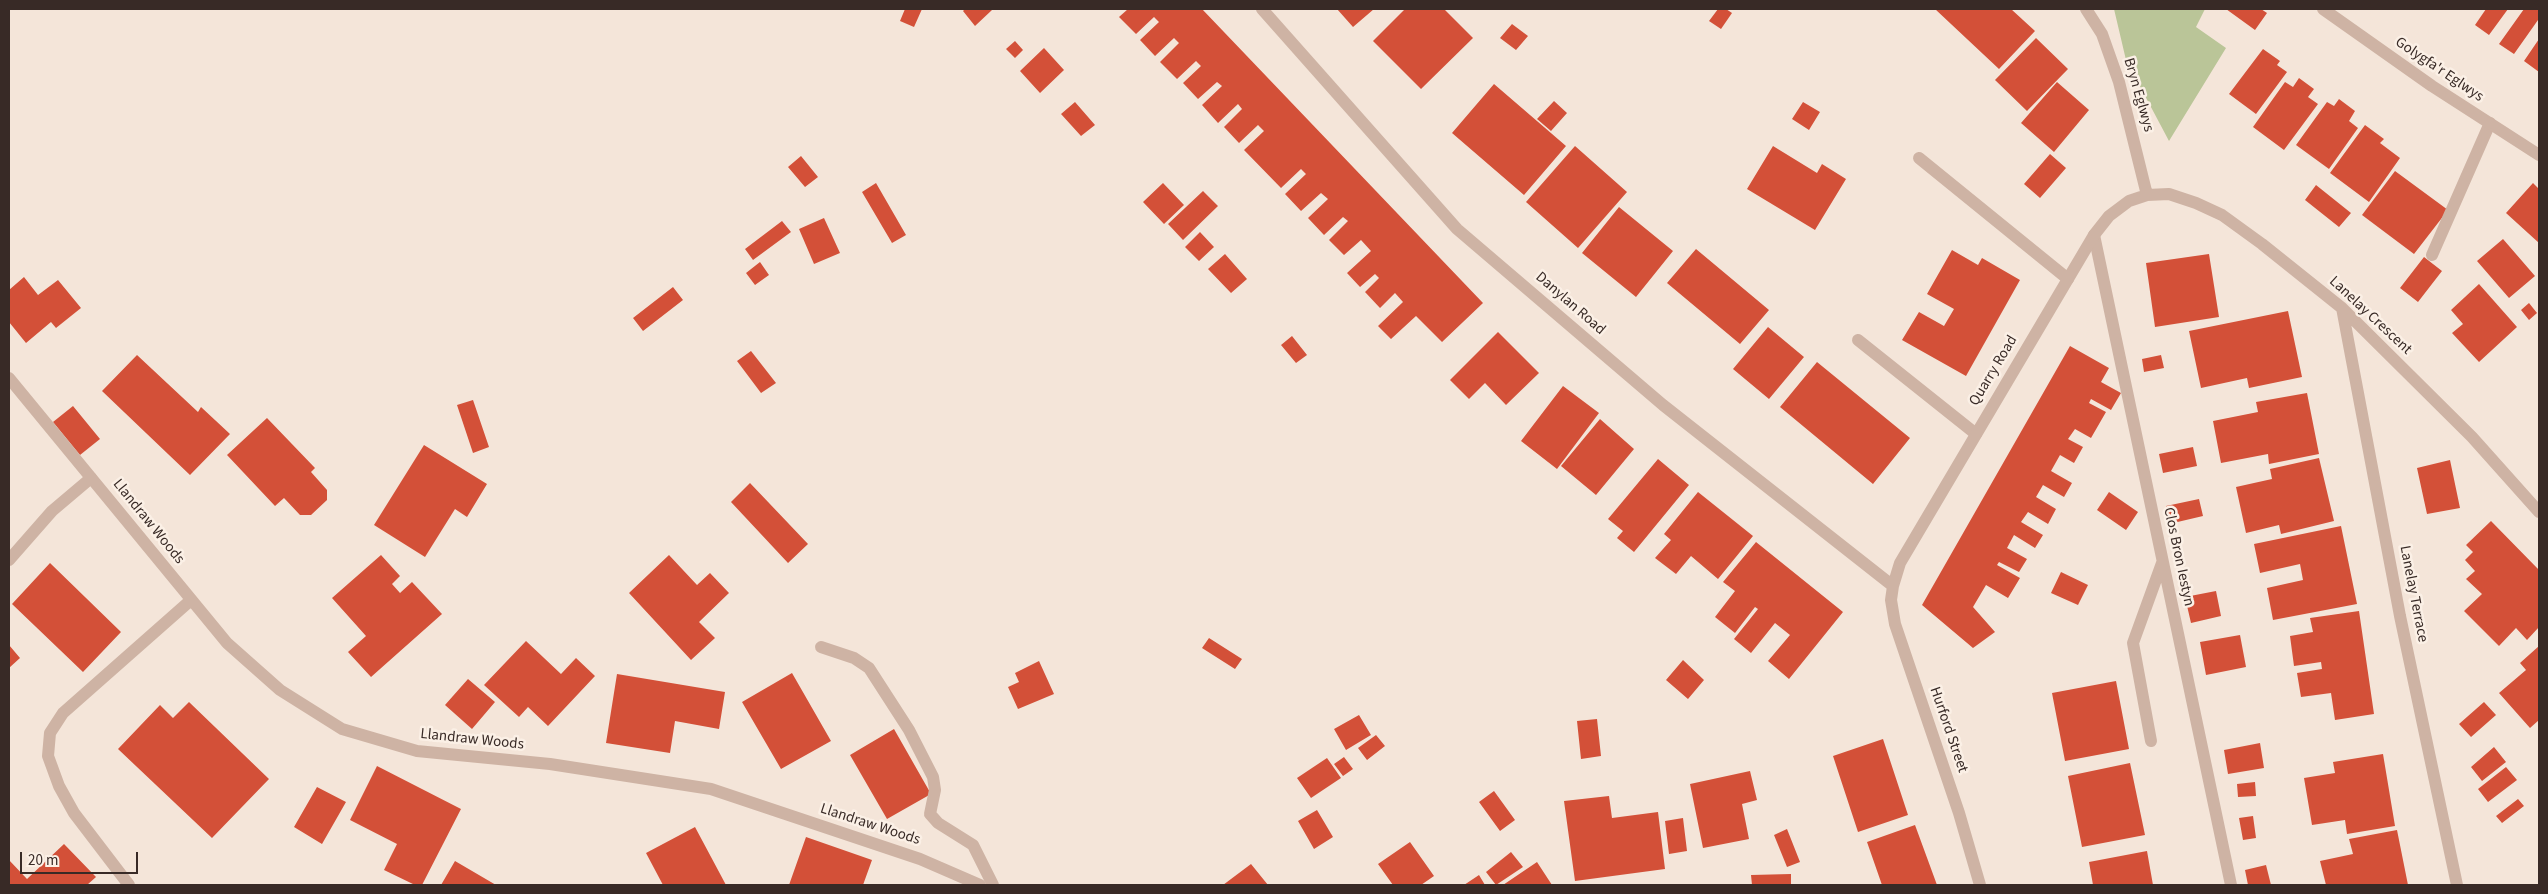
<!DOCTYPE html>
<html>
<head>
<meta charset="utf-8">
<style>
	body { margin:0 }
	#map { position:relative; width:2548px; height:894px; overflow:hidden; background:#f4e5d9; font-family:"Source Sans 3",sans-serif }
	canvas { display:block }
	.frame { position:absolute; inset:0; border:10px solid #382a26; pointer-events:none }
	.scale { position:absolute; left:20px; top:852px; width:118px; height:22px; box-sizing:border-box; border:2px solid #382a26; border-top:0; padding-left:6px; font-size:15px; line-height:18px; white-space:nowrap; color:#382a26; -webkit-text-stroke:4px #fbf0e6; paint-order:stroke }
</style>
</head>
<body>
<div id="map">
<canvas width="2548" height="894"></canvas>
<div class="frame"></div>
<div class="scale">20 m</div>
</div>
<script>
const ctx = document.querySelector('canvas').getContext('2d');
ctx.lineJoin = 'round';
function fill(path, color) { ctx.fillStyle = color; ctx.fill(path, 'evenodd'); }
const toPath = rows => new Path2D(rows.map(r => 'M' + r).join(''));
function stroke(path, color, width, dash) { ctx.strokeStyle = color; ctx.lineWidth = width; ctx.lineCap = dash ? 'butt' : 'round'; ctx.setLineDash(dash || []); ctx.stroke(path); }
function drawText(font, color, halo, rows, align = 'center') {
  ctx.font = font + ' "Source Sans 3",sans-serif'; ctx.lineWidth = 5; ctx.setLineDash([]); ctx.textBaseline = 'middle'; ctx.strokeStyle = halo; ctx.fillStyle = color; for (const [text, x, y, turn = 0] of rows) {
    ctx.save(); ctx.translate(x, y); ctx.rotate((+turn || 0) * Math.PI / 180); ctx.textAlign = isNaN(turn) ? turn : align; if (halo) ctx.strokeText(text, 0, 0); ctx.fillText(text, 0, 0); ctx.restore();
  }
}
const green = toPath([
	[2114,9,2205,9,2196,27,2226,48,2169,141,2126,60]
]);
const building = toPath([
	[905,9,922,9,914,27,900,21],
	[965,9,991,9,992,10,975,26,963,11],
	[1128,9,1202,9,1483,303,1442,342,1416,316,1391,339,1378,326,1403,302,1395,293,1380,308,1365,292,1379,278,1375,274,1360,287,1347,273,1371,251,1361,240,1344,255,1329,240,1348,221,1343,217,1324,235,1308,218,1328,199,1321,193,1301,211,1285,194,1306,174,1301,169,1281,188,1244,150,1264,131,1258,125,1239,143,1224,127,1242,109,1238,104,1218,123,1202,105,1222,86,1217,82,1198,99,1183,83,1201,66,1196,61,1177,79,1160,62,1179,43,1174,38,1155,56,1140,40,1159,22,1154,17,1136,34,1119,17],
	[1337,9,1374,9,1353,27],
	[1405,9,1444,9,1473,38,1421,89,1373,41],
	[1718,9,1726,9,1732,13,1721,29,1709,21],
	[1935,9,2011,9,2035,31,1999,69],
	[2226,9,2261,9,2267,13,2255,30],
	[2486,9,2508,9,2489,35,2475,25],
	[2524,9,2539,9,2539,21,2538,20,2514,54,2499,44],
	[1512,24,1528,36,1516,50,1500,38],
	[2036,38,2068,69,2027,111,1995,80],
	[2539,39,2539,72,2524,61],
	[1015,41,1023,50,1015,58,1006,49],
	[1044,48,1064,70,1040,93,1020,71],
	[2263,49,2280,61,2277,65,2287,72,2256,114,2229,94],
	[2299,78,2314,89,2308,97,2318,104,2284,150,2253,127,2285,82,2293,87],
	[2057,82,2089,110,2054,152,2021,123],
	[1494,84,1566,146,1524,195,1452,133],
	[2339,99,2355,111,2349,121,2358,128,2329,169,2296,145,2327,102,2334,106],
	[1554,101,1567,113,1551,131,1537,119],
	[1075,102,1095,125,1081,136,1061,114],
	[1803,102,1820,112,1809,130,1792,119],
	[2365,125,2384,139,2380,143,2400,158,2369,202,2330,173],
	[1575,146,1627,192,1578,248,1526,202],
	[1773,146,1817,173,1822,164,1846,179,1815,230,1747,189],
	[2050,154,2066,168,2040,198,2024,184],
	[801,156,818,177,805,187,788,167],
	[2395,171,2448,210,2414,254,2362,215],
	[876,183,906,235,892,243,862,192],
	[1163,183,1184,205,1164,224,1143,202],
	[2533,183,2539,189,2539,243,2506,213],
	[2316,185,2351,213,2339,227,2305,200],
	[1203,191,1218,206,1183,240,1168,224],
	[1619,207,1673,251,1636,297,1582,253],
	[824,218,840,253,814,264,799,229],
	[782,221,791,232,753,260,745,249],
	[1200,232,1214,247,1199,261,1185,247],
	[2503,239,2535,276,2509,298,2477,261],
	[1696,249,1769,310,1740,344,1667,283],
	[1952,250,1978,265,1982,258,2020,280,1966,376,1902,340,1919,312,1944,326,1954,309,1927,294],
	[1225,254,1247,279,1231,293,1208,269],
	[2209,254,2219,317,2155,327,2146,263],
	[2424,257,2442,271,2418,302,2400,288],
	[760,262,769,275,755,285,746,273],
	[24,277,38,295,58,280,81,308,56,328,51,322,26,343,9,322,9,290],
	[2479,284,2517,327,2479,362,2452,333,2463,324,2451,310],
	[673,287,683,300,643,331,633,318],
	[2529,303,2537,313,2529,320,2521,310],
	[2288,311,2302,377,2249,388,2247,378,2201,388,2189,331],
	[1768,327,1804,357,1769,399,1733,369],
	[1498,332,1539,373,1506,405,1485,383,1469,399,1450,380],
	[1292,336,1307,355,1296,363,1281,345],
	[2070,346,2109,368,2101,382,2121,393,2111,410,2091,399,2089,403,2106,412,2091,438,2075,429,2068,439,2083,447,2074,463,2060,455,2051,471,2072,483,2064,497,2043,485,2036,497,2056,509,2048,524,2028,512,2021,522,2043,535,2035,548,2014,535,2007,548,2027,559,2019,572,1999,562,1997,565,2020,578,2008,598,1986,585,1973,607,1995,632,1973,648,1922,605],
	[751,351,776,383,761,393,737,361],
	[137,355,198,412,201,407,230,434,190,475,102,391],
	[2161,355,2164,368,2144,372,2142,359],
	[1817,362,1910,438,1873,484,1780,407],
	[1563,386,1599,413,1557,469,1521,441],
	[2307,393,2319,454,2269,464,2268,454,2221,463,2213,421,2258,412,2256,402],
	[473,400,489,447,473,453,457,405],
	[73,406,100,439,80,455,53,422],
	[267,418,315,468,311,472,327,490,327,500,311,515,300,515,284,498,275,506,227,455],
	[1600,419,1634,449,1596,495,1561,466],
	[424,445,487,484,467,517,455,509,425,557,374,525],
	[2193,447,2197,466,2163,473,2159,454],
	[2319,458,2334,521,2281,534,2279,525,2246,533,2236,487,2272,479,2270,469],
	[1658,459,1689,485,1634,552,1617,538,1623,531,1608,519],
	[2450,460,2460,508,2427,514,2417,468],
	[750,483,808,544,788,563,731,502],
	[1698,492,1753,536,1718,579,1691,556,1676,574,1655,558,1671,540,1664,534],
	[2109,492,2138,512,2126,530,2097,510],
	[2199,499,2203,516,2169,524,2166,506],
	[2491,521,2539,570,2539,627,2527,640,2516,628,2499,646,2464,611,2482,594,2466,579,2475,571,2465,560,2473,552,2466,545],
	[2341,526,2357,604,2273,620,2267,588,2303,580,2300,564,2260,573,2254,544],
	[1756,542,1843,612,1789,679,1768,661,1790,635,1775,623,1751,653,1734,639,1758,609,1755,607,1735,633,1715,617,1735,591,1723,582],
	[381,555,400,576,392,584,400,593,412,582,442,614,371,677,348,652,366,636,332,598],
	[669,555,697,585,710,573,729,593,699,622,715,638,691,660,629,593],
	[50,563,121,632,83,672,12,604],
	[2061,572,2088,585,2078,605,2051,593],
	[2216,591,2221,616,2191,623,2185,597],
	[2359,611,2374,714,2335,720,2331,693,2301,697,2297,673,2322,669,2321,662,2294,666,2290,636,2313,632,2310,618],
	[2240,635,2246,667,2206,675,2200,642],
	[1209,638,1242,659,1235,669,1202,648],
	[526,641,561,674,576,658,595,676,548,726,528,707,519,717,484,685],
	[9,645,20,658,9,668],
	[2539,646,2539,720,2530,728,2499,693,2526,670,2520,663],
	[1683,660,1704,680,1688,699,1666,680],
	[1039,661,1054,694,1018,709,1008,687,1019,682,1015,673],
	[792,673,831,741,781,769,742,702],
	[617,674,725,692,719,729,675,721,670,753,606,743],
	[468,679,495,702,472,729,445,705],
	[2116,681,2129,749,2065,761,2052,693],
	[189,702,269,779,212,838,118,749,160,705,173,718],
	[2484,702,2496,715,2471,737,2459,724],
	[1359,715,1371,735,1346,750,1334,729],
	[1597,719,1601,756,1581,759,1577,721],
	[894,729,931,794,887,819,850,755],
	[1376,735,1385,746,1367,760,1358,748],
	[1883,739,1908,815,1858,832,1833,756],
	[2260,743,2264,768,2228,774,2224,750],
	[2494,747,2506,762,2482,781,2471,767],
	[2383,754,2395,826,2347,834,2345,820,2312,825,2304,778,2335,773,2333,762],
	[1344,757,1353,769,1343,776,1334,764],
	[1327,758,1341,778,1311,798,1297,778],
	[2130,763,2145,835,2082,847,2068,776],
	[377,766,461,809,422,885,415,885,384,870,397,844,350,820],
	[2506,767,2517,780,2488,802,2478,789],
	[1750,771,1757,800,1742,804,1749,839,1703,848,1690,784],
	[2255,782,2256,796,2238,797,2237,784],
	[317,787,346,802,322,844,294,827],
	[1494,791,1515,820,1500,831,1479,802],
	[1609,796,1612,818,1658,812,1665,869,1575,881,1564,801],
	[2518,799,2524,806,2502,823,2496,816],
	[1317,810,1333,837,1314,849,1298,821],
	[2253,816,2256,838,2243,840,2239,818],
	[1683,818,1687,851,1669,854,1665,821],
	[1915,825,1937,885,1882,885,1867,842],
	[695,827,726,885,663,885,646,853],
	[1787,829,1800,862,1787,867,1774,835],
	[2397,830,2408,885,2326,885,2320,861,2353,854,2349,839],
	[806,837,872,860,863,885,789,885],
	[1410,842,1434,876,1421,885,1393,885,1378,864],
	[64,844,96,877,87,885,9,885,9,860,27,879],
	[2147,851,2153,885,2093,885,2089,862],
	[1511,852,1523,867,1496,885,1486,872],
	[455,861,496,885,441,885],
	[1537,862,1552,885,1503,885],
	[1251,864,1268,885,1223,885],
	[2266,865,2271,885,2248,885,2245,870],
	[1791,874,1791,885,1752,885,1751,875],
	[1479,875,1485,885,1464,885]
]);
const service = toPath([
	[1919,158,2068,279],
	[2094,235,2231,885],
	[2432,255,2490,123],
	[1858,340,1976,434],
	[9,560,52,511,91,478],
	[821,647,854,658,869,668,909,730,933,777,935,790,930,814,938,823,973,845,993,885],
	[2151,741,2133,643,2162,563]
]);
const minor = toPath([
	[1262,9,1457,229,1663,405,1893,586],
	[2086,9,2102,34,2119,82,2147,195],
	[2323,9,2432,86,2539,155],
	[2342,308,2400,616,2457,885],
	[9,378,227,643,280,690,342,729,417,751,550,764,711,789,920,859,980,885],
	[129,885,74,813,59,786,48,756,50,733,63,713,191,600],
	[1980,885,1959,813,1895,624,1891,600,1893,586,1900,563,2094,235,2109,216,2129,201,2147,195,2169,194,2196,203,2222,215,2262,244,2342,308,2472,437,2539,512]
]);
const streetNames = [
	["Golygfa'r Eglwys",2439,70,34],
	["Bryn Eglwys",2138,95,74],
	["Danylan Road",1570,304,41],
	["Lanelay Crescent",2370,316,43],
	["Quarry Road",1994,371,-59],
	["Llandraw Woods",148,522,51],
	["Clos Bron Iestyn",2178,557,78],
	["Lanelay Terrace",2413,594,79],
	["Hurford Street",1948,730,71],
	["Llandraw Woods",472,740,6],
	["Llandraw Woods",870,825,18]
];
fill(green, '#bac598');
fill(building, '#d35038');
stroke(service, '#ceb3a4', 12);
stroke(minor, '#ceb3a4', 12);
drawText('15px', '#382a26', '#fbf0e6', streetNames);
</script>
</body>
</html>
